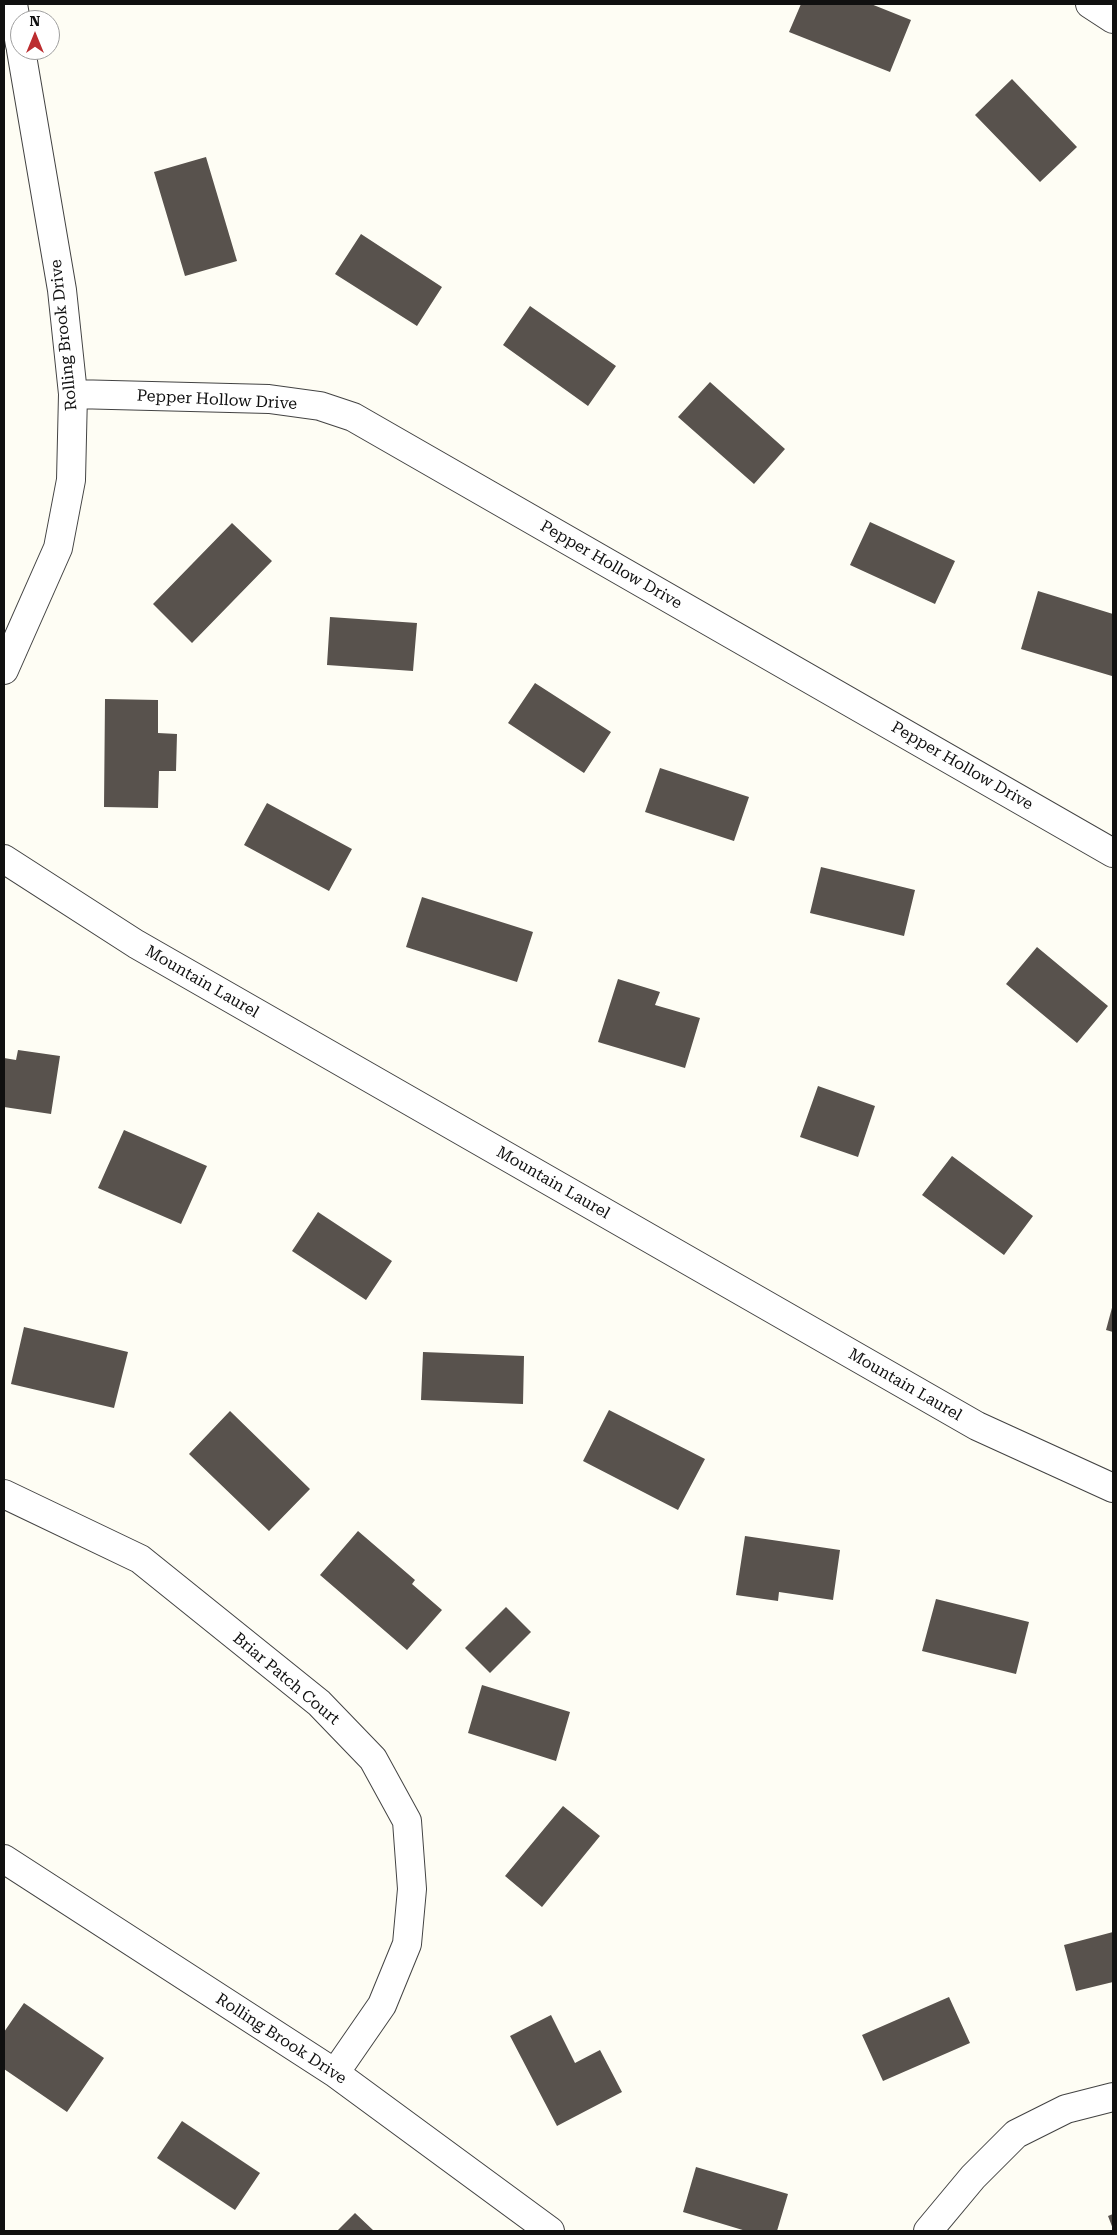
<!DOCTYPE html>
<html>
<head>
<meta charset="utf-8">
<style>
	body { margin:0 }
	#map { position:relative; width:1117px; height:2235px; overflow:hidden; background:#fefdf4; font-family:"Roboto Serif",serif }
	canvas { display:block }
	.frame { position:absolute; inset:0; border:5px solid #101010; pointer-events:none }
	.north { position:absolute; left:10px; top:10px; width:50px; height:50px; box-sizing:border-box; background:#fff; border:1px solid #9f9f9f; border-radius:50%; rotate:0deg; font-size:14px; font-weight:700; line-height:20px; text-align:center; color:#101010 }
	.north::after { content:''; display:block; margin:auto; width:18px; height:22px; background:#bc2d30; clip-path:polygon(50% 0,100% 100%,50% 72%,0 100%) }
</style>
</head>
<body>
<div id="map">
<canvas width="1117" height="2235"></canvas>
<div class="frame"></div>
<div class="north">N</div>
</div>
<script>
const ctx = document.querySelector('canvas').getContext('2d');
ctx.lineJoin = 'round';
function fill(path, color) { ctx.fillStyle = color; ctx.fill(path, 'evenodd'); }
const toPath = rows => new Path2D(rows.map(r => 'M' + r).join(''));
function stroke(path, color, width, dash) { ctx.strokeStyle = color; ctx.lineWidth = width; ctx.lineCap = dash ? 'butt' : 'round'; ctx.setLineDash(dash || []); ctx.stroke(path); }
function drawText(font, color, halo, rows, align = 'center') {
  ctx.font = font + ' "Roboto Serif",serif'; ctx.lineWidth = 5; ctx.setLineDash([]); ctx.textBaseline = 'middle'; ctx.strokeStyle = halo; ctx.fillStyle = color; for (const [text, x, y, turn = 0] of rows) {
    ctx.save(); ctx.translate(x, y); ctx.rotate((+turn || 0) * Math.PI / 180); ctx.textAlign = isNaN(turn) ? turn : align; if (halo) ctx.strokeText(text, 0, 0); ctx.fillText(text, 0, 0); ctx.restore();
  }
}
const building = toPath([
	[801,4,871,4,911,20,890,72,789,32],
	[1012,79,1077,147,1040,182,975,115],
	[206,157,237,261,185,276,154,172],
	[361,234,442,287,417,326,335,274],
	[530,306,616,366,588,406,503,345],
	[710,382,785,449,754,484,678,417],
	[870,522,955,561,935,604,850,565],
	[232,523,272,561,192,643,153,604],
	[1038,591,1113,614,1112,676,1021,649],
	[330,617,417,623,413,671,327,665],
	[535,683,611,732,584,773,508,723],
	[105,699,158,700,158,733,177,734,176,771,159,771,158,808,104,807],
	[660,768,749,797,734,841,645,812],
	[267,803,352,849,329,891,244,845],
	[821,867,915,890,904,936,810,913],
	[422,897,533,932,517,982,406,947],
	[1037,947,1108,1006,1077,1043,1006,984],
	[618,979,660,992,655,1005,700,1018,685,1068,598,1042],
	[18,1050,60,1056,51,1114,4,1107,4,1058,16,1060],
	[818,1086,875,1106,858,1157,800,1137],
	[124,1130,207,1166,181,1224,98,1188],
	[952,1156,1033,1216,1004,1255,922,1195],
	[318,1212,392,1261,366,1300,292,1251],
	[1113,1304,1113,1332,1106,1330],
	[24,1327,128,1352,114,1408,11,1384],
	[423,1352,524,1356,523,1404,421,1400],
	[609,1410,705,1459,678,1510,583,1461],
	[230,1411,310,1489,269,1531,189,1454],
	[358,1531,415,1580,412,1584,442,1610,407,1650,320,1575],
	[745,1536,840,1550,833,1600,779,1592,778,1601,736,1595],
	[936,1599,1029,1622,1016,1674,922,1651],
	[506,1607,531,1632,490,1673,465,1648],
	[482,1685,570,1712,556,1761,468,1733],
	[563,1806,600,1836,542,1907,505,1876],
	[1113,1932,1113,1982,1076,1991,1064,1945],
	[949,1997,970,2043,883,2081,862,2035],
	[24,2003,104,2058,67,2112,4,2069,4,2032],
	[551,2015,575,2063,600,2050,622,2092,557,2126,510,2036],
	[182,2121,260,2173,235,2210,157,2158],
	[696,2167,788,2194,777,2231,746,2231,683,2212],
	[355,2213,374,2231,337,2231],
	[1113,2214,1113,2229,1108,2216]
]);
const minor = toPath([
	[13,4,20,45],
	[1090,4,1113,19],
	[73,394,269,399,320,406,353,417,1113,853],
	[4,670,58,548,71,480,73,394,62,290,21,50],
	[4,859,136,944,977,1426,1113,1488],
	[4,1494,140,1559,319,1703,373,1759,407,1821,412,1889,407,1944,382,2005,335,2073],
	[4,1859,335,2073,550,2231],
	[928,2231,973,2177,1016,2134,1066,2109,1113,2097]
]);
const streetNames = [
	["Rolling Brook Drive",64,335,-96],
	["Pepper Hollow Drive",217,400,3],
	["Pepper Hollow Drive",611,565,30],
	["Pepper Hollow Drive",962,766,30],
	["Mountain Laurel",202,982,30],
	["Mountain Laurel",553,1183,30],
	["Mountain Laurel",905,1385,30],
	["Briar Patch Court",286,1679,40],
	["Rolling Brook Drive",281,2039,33]
];
fill(building, '#58524d');
stroke(minor, '#434343', 30);
stroke(minor, '#fff', 28);
drawText('16px', '#101010', '#fff', streetNames);
</script>
</body>
</html>
